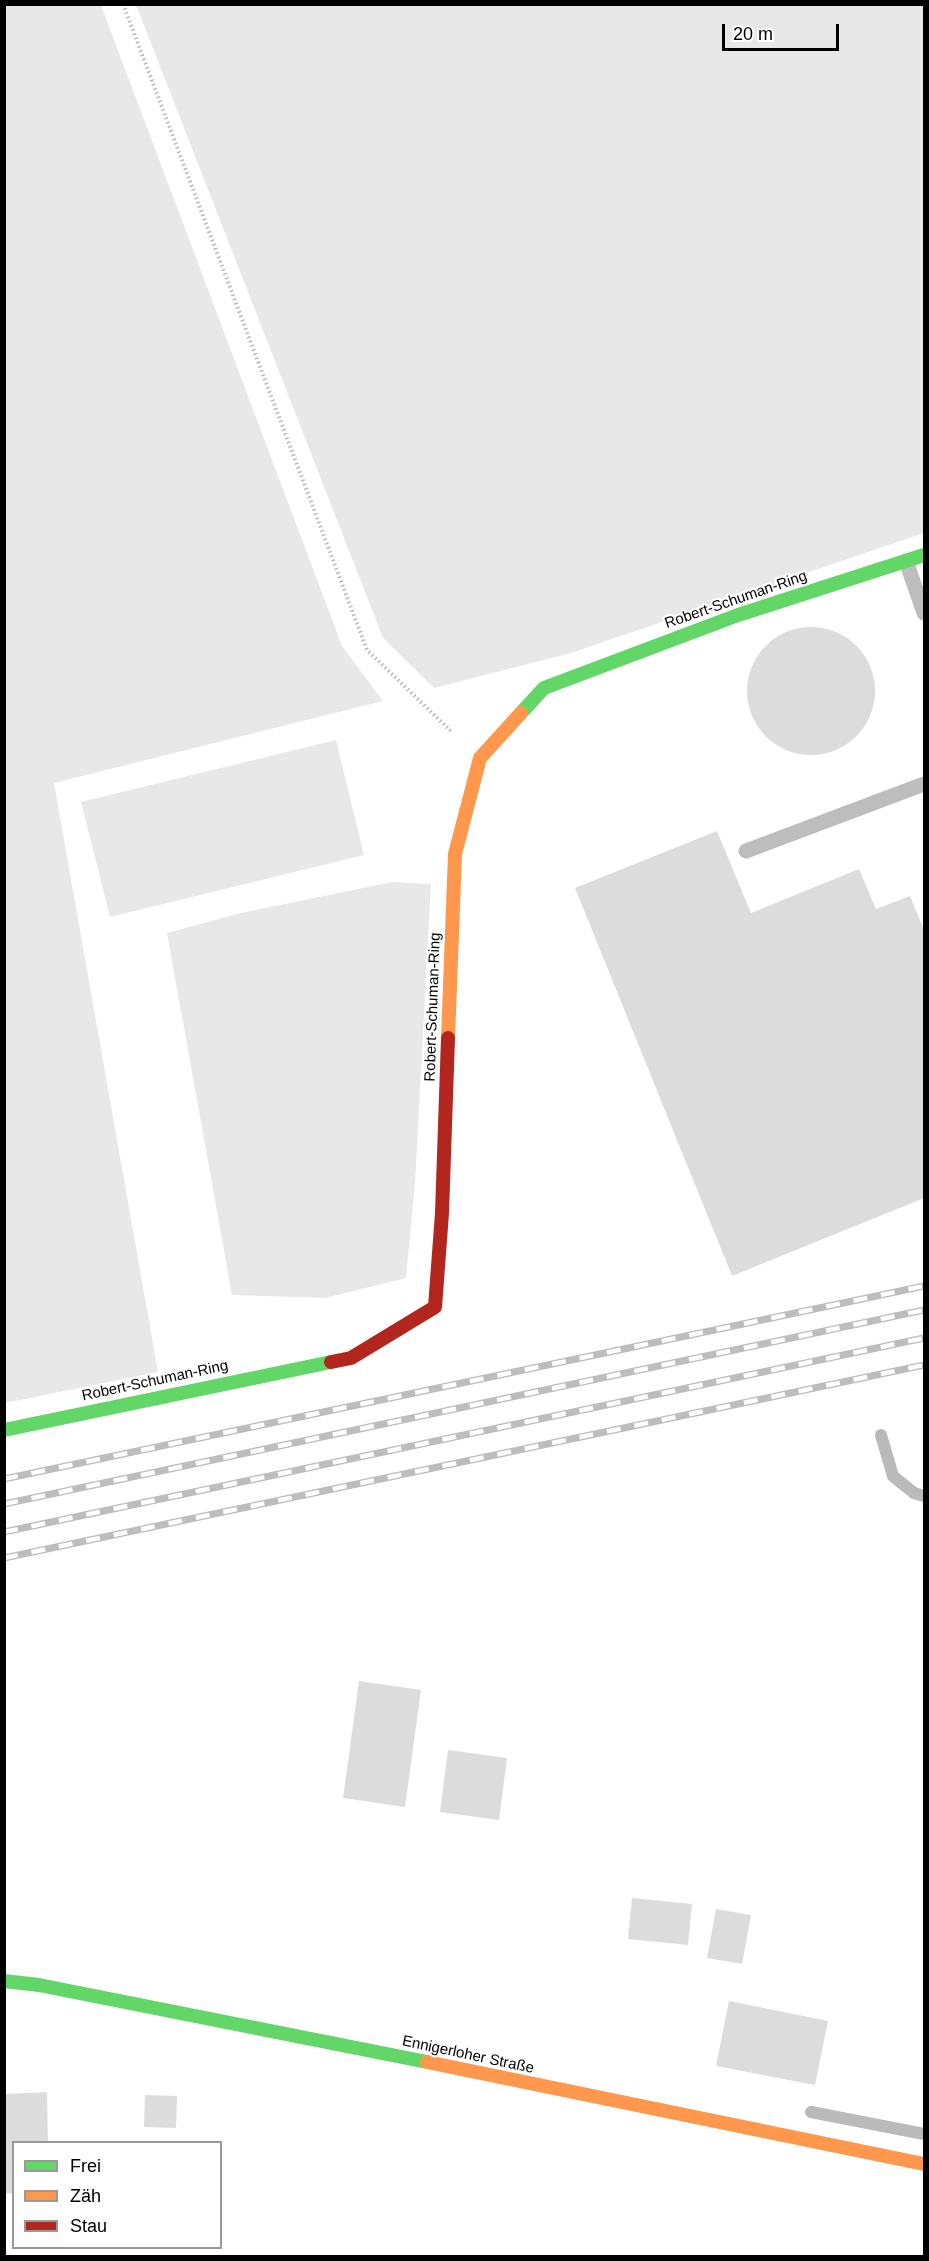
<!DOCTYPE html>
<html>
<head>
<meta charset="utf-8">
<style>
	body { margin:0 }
	#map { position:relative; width:929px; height:2261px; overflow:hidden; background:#fff; font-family:Arial,sans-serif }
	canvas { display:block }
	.frame { position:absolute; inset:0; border:6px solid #000; pointer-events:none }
	.legend { position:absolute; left:12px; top:2141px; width:210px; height:108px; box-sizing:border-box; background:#fff; border:2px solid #999; margin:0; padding:8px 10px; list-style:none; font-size:18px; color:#000 }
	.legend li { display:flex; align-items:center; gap:12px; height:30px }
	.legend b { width:30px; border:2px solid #999 }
	.scale { position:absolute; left:722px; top:24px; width:117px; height:27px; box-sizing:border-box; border:3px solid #000; border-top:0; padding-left:8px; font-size:18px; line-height:21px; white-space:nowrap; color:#000; -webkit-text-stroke:4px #fff; paint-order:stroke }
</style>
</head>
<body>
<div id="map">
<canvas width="929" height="2261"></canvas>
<div class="frame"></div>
<ul class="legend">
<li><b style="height:8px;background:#63d668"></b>Frei</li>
<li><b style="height:8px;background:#ff974d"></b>Zäh</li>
<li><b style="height:8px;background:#b3261e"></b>Stau</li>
</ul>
<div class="scale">20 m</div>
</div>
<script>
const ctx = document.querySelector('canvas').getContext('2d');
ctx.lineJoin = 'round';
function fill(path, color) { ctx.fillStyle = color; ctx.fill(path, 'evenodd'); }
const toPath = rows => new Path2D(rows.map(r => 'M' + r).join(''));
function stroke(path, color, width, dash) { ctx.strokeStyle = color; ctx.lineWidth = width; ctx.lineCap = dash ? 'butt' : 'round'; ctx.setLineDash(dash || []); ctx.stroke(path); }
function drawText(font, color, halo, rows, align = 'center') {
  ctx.font = font + ' Arial,sans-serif'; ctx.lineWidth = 4.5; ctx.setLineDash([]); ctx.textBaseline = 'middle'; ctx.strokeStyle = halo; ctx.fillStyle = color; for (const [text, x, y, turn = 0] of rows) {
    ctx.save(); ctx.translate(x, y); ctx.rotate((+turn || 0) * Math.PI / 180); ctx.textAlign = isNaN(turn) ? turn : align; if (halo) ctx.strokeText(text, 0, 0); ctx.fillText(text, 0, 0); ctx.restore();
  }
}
const green = toPath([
	[5,4,101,5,342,646,383,701,54,783,158,1372,5,1403],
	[136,5,924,5,924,533,571,653,434,688,383,638],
	[336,740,364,855,110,917,81,802],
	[392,882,431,884,415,1183,406,1278,325,1298,232,1295,167,933,241,913]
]);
const stream = toPath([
	[881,1435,893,1476,914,1493,924,1496],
	[811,2112,924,2134]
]);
const building = toPath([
	'747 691a64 64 0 1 1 128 0a64 64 0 1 1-128 0Z',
	[717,831,751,913,859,869,876,909,910,896,924,930,924,1198,732,1276,575,888],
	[359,1681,421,1690,405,1807,343,1798],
	[448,1750,507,1758,499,1820,440,1812],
	[632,1898,692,1904,688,1945,628,1939],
	[716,1909,751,1915,742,1964,707,1958],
	[729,2001,828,2021,815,2085,716,2066],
	[47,2092,48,2142,14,2142,14,2193,4,2194,4,2094],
	[145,2095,177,2096,176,2128,144,2127]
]);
const path = toPath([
	[123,4,367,650,453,733]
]);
const lane = toPath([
	[906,561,924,613],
	[746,851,924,784]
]);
const fast = toPath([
	[521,713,544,688,738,615,924,555],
	[4,1430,331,1362],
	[4,1981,39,1985,427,2062]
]);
const slow = toPath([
	[448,1038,455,854,480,758,521,713],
	[427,2062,924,2164]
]);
const jam = toPath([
	[331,1362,351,1358,435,1307,442,1213,448,1038]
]);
const rail = toPath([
	[4,1479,924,1286],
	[4,1504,924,1310],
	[4,1532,924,1338],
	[4,1558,924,1365]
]);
const streetNames = [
	["Robert-Schuman-Ring",736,600,-19],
	["Robert-Schuman-Ring",433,1007,-88],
	["Robert-Schuman-Ring",155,1381,-12],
	["Ennigerloher Straße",468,2055,12]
];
fill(green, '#e8e8e8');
stroke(stream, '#bababa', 12);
fill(building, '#dcdcdc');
stroke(path, '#b8b8b8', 4, [1.5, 3]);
stroke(lane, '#bdbdbd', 15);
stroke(fast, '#63d668', 14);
stroke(slow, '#ff974d', 14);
stroke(jam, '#b3261e', 14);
stroke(rail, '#bdbdbd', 7);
stroke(rail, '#fff', 4.5, [14]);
drawText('15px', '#000', '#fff', streetNames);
</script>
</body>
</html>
